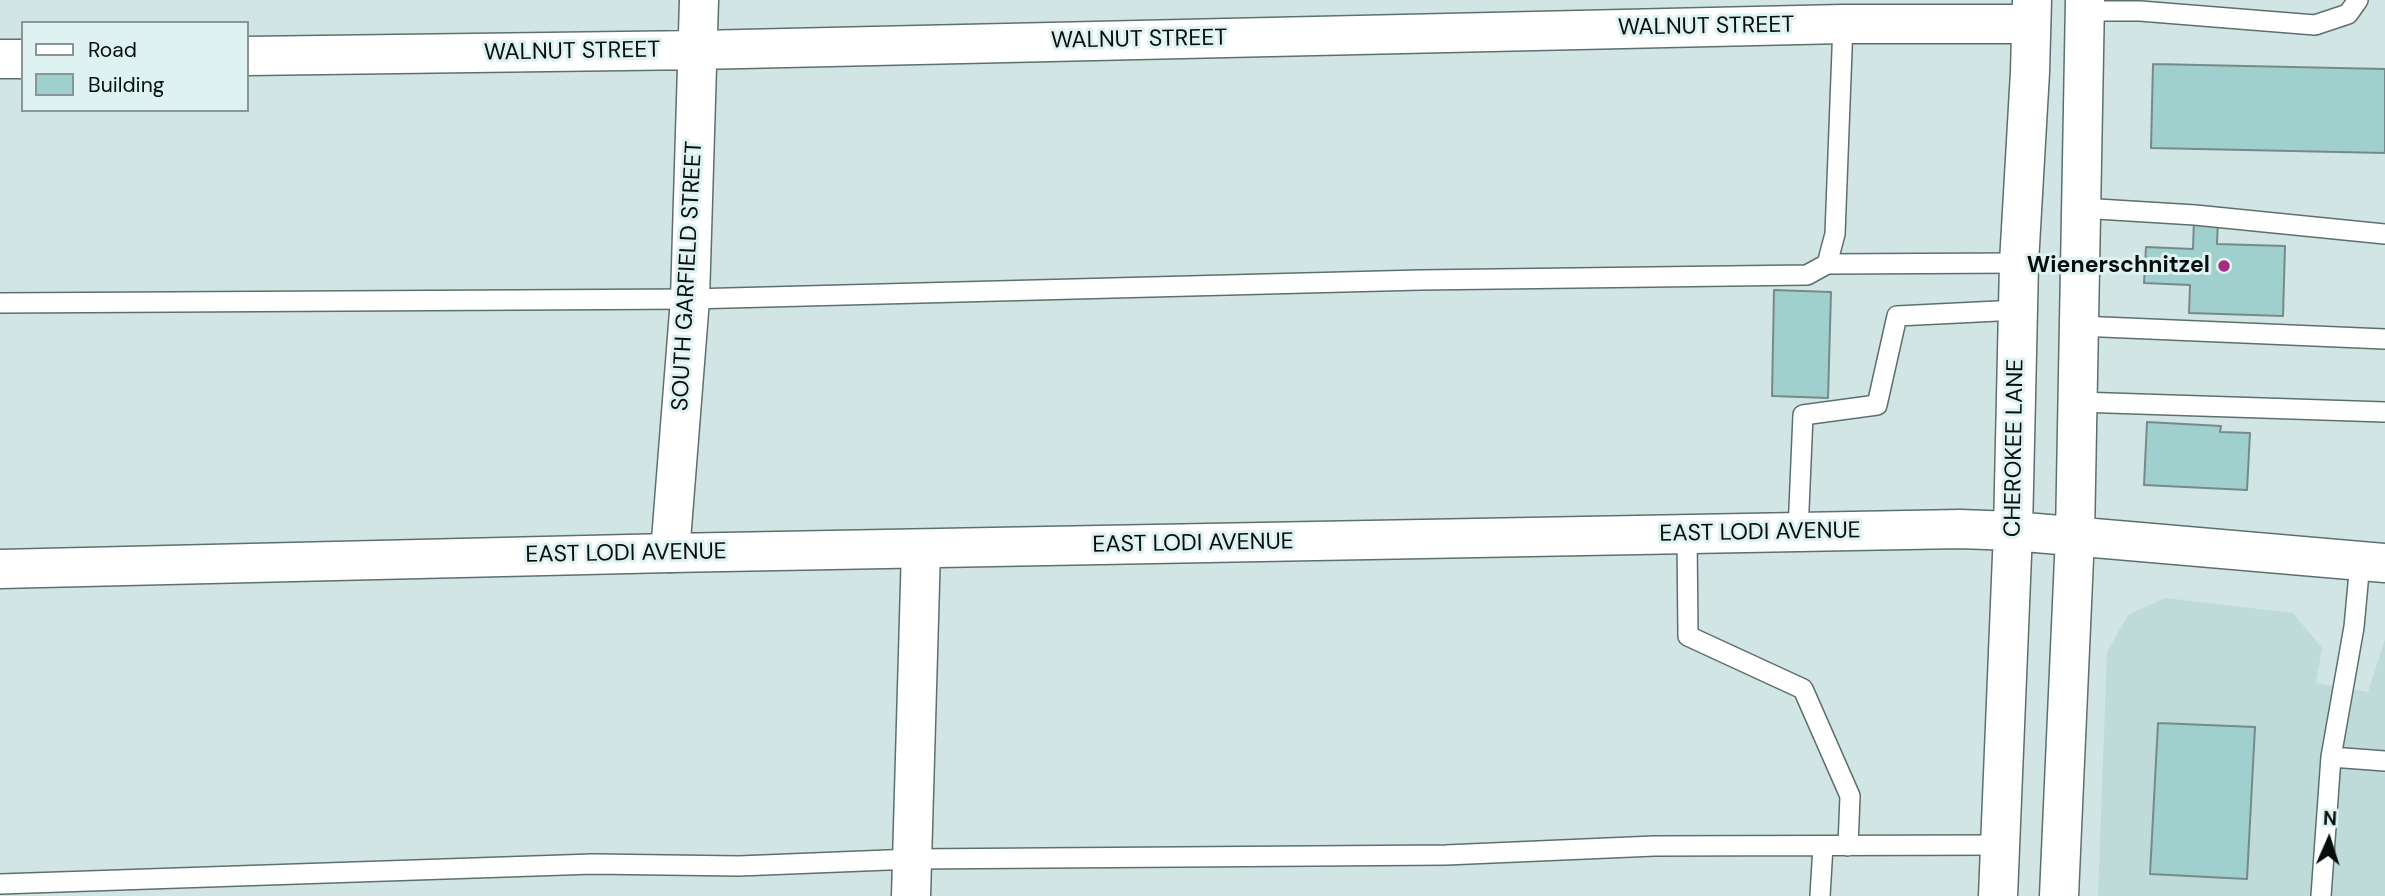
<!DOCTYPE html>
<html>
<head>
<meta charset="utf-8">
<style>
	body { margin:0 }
	#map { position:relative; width:2385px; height:896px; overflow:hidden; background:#d1e5e4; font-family:"DM Sans",sans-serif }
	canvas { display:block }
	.legend { position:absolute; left:21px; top:21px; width:228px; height:91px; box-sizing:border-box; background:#def2f1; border:2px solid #889796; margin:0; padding:9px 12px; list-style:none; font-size:21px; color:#080e0e }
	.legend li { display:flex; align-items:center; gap:14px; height:35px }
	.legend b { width:35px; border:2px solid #889796 }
	.north { position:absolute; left:2294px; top:805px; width:70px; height:70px; -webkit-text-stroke:5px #def2f1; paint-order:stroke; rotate:3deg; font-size:19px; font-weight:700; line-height:28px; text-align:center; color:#080e0e }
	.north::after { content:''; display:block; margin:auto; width:24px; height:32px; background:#080e0e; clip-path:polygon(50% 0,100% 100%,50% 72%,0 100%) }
</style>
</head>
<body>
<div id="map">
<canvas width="2385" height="896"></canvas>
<ul class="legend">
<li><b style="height:9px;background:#fff"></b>Road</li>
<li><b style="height:19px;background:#a0d0cd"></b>Building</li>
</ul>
<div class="north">N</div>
</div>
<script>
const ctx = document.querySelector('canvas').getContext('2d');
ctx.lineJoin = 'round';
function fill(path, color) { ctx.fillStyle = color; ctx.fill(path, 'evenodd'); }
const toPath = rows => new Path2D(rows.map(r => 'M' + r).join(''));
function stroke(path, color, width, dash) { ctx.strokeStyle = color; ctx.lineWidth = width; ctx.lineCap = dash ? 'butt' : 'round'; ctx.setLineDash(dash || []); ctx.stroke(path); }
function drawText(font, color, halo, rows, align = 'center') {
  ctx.font = font + ' "DM Sans",sans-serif'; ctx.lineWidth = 6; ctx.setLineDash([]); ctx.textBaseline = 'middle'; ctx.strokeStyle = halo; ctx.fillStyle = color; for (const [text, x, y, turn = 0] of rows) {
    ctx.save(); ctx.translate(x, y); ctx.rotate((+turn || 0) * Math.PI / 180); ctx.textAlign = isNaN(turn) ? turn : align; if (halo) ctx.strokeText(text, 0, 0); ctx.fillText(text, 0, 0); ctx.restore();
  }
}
const built = toPath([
	[2165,598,2293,613,2322,648,2316,683,2368,692,2385,639,2385,896,2098,896,2107,652,2128,615]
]);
const building = toPath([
	[2153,64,2385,69,2385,153,2151,148,2153,64],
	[2194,219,2218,219,2217,244,2285,246,2283,316,2189,313,2190,285,2144,283,2146,247,2193,249,2194,219],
	[1774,290,1831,292,1828,398,1772,396,1774,290],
	[2147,422,2221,426,2220,432,2250,433,2247,490,2144,485,2147,422],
	[2158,723,2255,727,2247,879,2150,874,2158,723]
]);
const lane = toPath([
	[2085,11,2140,11,2315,25,2348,14,2358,0],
	[2081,208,2195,215,2385,234],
	[1827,264,2019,263],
	[0,303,690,299,1420,280,1807,275,1827,264,1835,234,1843,24],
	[2079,326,2385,339],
	[2078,402,2385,412],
	[1798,532,1803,415,1877,405,1897,316,2018,310],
	[1687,534,1688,636,1803,689,1850,796,1848,846],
	[2331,757,2385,761],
	[0,884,593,864,739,866,913,859,1446,855,1654,846,2000,845],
	[1820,896,1823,846],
	[2321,896,2331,757,2354,627,2360,562]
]);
const street = toPath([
	[247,56,698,50,1843,24,2031,24],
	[0,59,23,59],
	[670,553,690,299,699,0],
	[911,896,921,549]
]);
const secondary = toPath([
	[0,569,670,553,1960,529,2013,531,2385,563],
	[1998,896,2013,531,2019,263,2030,72,2032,0],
	[2059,896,2075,536,2085,0]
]);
const markers = [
	[2224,266,7,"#a52c82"]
];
const streetNames = [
	["WALNUT STREET",1706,27,-1],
	["WALNUT STREET",1139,40,-1],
	["WALNUT STREET",572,52,-1],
	["SOUTH GARFIELD STREET",688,276,-87],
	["CHEROKEE LANE",2015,448,-89],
	["EAST LODI AVENUE",1760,533,-1],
	["EAST LODI AVENUE",1193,544,-1],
	["EAST LODI AVENUE",626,554,-1]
];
const poiNames = [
	["Wienerschnitzel",2210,266]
];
fill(built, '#bedbd9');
fill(building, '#a0d0cd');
stroke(building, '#778988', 2);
stroke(lane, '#5d6f6e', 22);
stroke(street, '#5d6f6e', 41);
stroke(secondary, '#5d6f6e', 41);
stroke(lane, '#fff', 19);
stroke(street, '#fff', 38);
stroke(secondary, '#fff', 38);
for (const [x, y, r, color] of markers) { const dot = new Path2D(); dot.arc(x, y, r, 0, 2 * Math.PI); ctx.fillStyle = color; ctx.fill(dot); stroke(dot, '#def2f1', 2.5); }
drawText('23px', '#080e0e', '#def2f1', streetNames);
drawText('bold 23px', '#080e0e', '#def2f1', poiNames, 'right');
</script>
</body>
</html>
